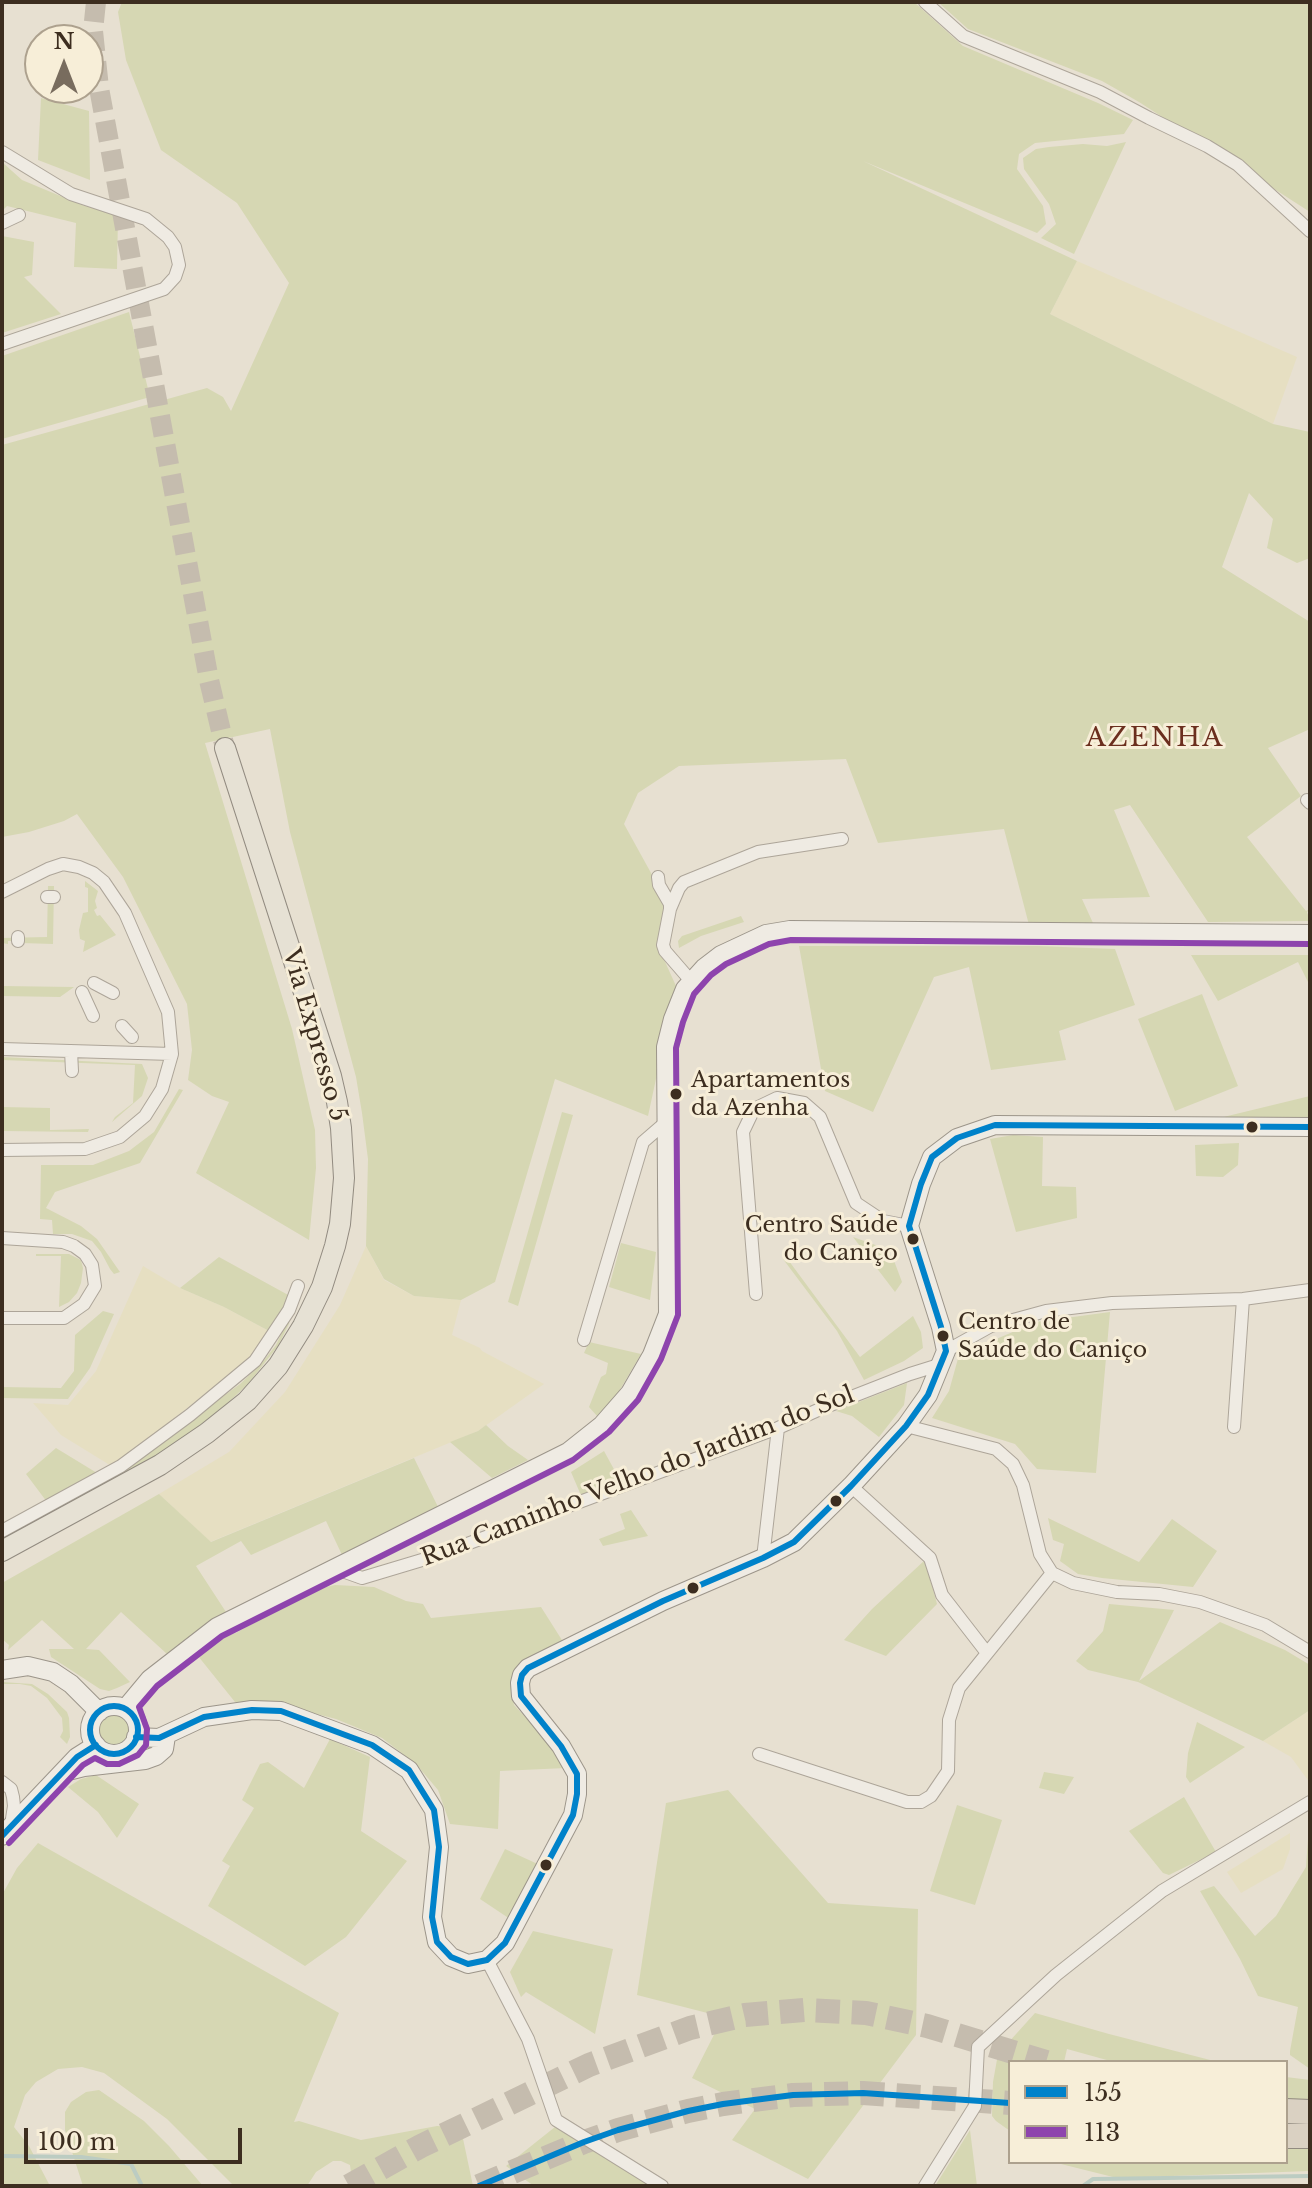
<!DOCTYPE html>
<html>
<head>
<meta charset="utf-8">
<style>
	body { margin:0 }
	#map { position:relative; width:1312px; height:2188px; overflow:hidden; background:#e7e0d1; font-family:"Libre Baskerville",serif }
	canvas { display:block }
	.frame { position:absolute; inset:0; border:4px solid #3d2e20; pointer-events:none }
	.legend { position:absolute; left:1008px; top:2060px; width:280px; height:104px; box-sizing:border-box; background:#f7eed8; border:2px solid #ada18e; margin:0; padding:10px 14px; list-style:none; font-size:24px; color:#3d2e20 }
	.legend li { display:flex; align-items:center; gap:16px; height:40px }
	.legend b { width:40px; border:2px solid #ada18e }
	.north { position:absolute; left:24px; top:24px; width:80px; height:80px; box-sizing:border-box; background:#f7eed8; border:2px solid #ada18e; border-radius:50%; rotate:0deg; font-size:22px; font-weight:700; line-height:32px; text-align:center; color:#3d2e20 }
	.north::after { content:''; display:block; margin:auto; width:28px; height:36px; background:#786c5e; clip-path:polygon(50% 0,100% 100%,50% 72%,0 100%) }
	.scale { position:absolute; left:24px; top:2128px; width:218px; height:36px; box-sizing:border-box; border:4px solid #3d2e20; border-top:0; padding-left:10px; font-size:24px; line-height:28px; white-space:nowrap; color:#3d2e20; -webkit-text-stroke:6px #f7eed8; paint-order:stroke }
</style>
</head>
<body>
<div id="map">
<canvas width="1312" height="2188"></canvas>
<div class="frame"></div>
<ul class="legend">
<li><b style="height:10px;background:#0082ca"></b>155</li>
<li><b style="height:10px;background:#8e44ad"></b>113</li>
</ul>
<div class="north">N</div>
<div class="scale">100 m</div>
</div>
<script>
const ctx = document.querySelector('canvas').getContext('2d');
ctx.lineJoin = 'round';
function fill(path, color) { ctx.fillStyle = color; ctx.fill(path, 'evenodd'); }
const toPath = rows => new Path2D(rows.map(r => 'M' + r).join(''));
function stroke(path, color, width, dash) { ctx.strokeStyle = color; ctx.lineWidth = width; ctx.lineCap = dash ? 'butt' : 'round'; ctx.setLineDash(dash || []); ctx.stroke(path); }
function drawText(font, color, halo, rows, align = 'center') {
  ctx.font = font + ' "Libre Baskerville",serif'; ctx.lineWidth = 6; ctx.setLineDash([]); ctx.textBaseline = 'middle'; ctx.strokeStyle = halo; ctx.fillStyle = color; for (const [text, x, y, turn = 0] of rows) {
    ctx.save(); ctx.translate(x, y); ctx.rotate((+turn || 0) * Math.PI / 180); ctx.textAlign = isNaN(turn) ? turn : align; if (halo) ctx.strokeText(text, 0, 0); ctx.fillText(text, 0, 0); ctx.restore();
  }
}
const farmland = toPath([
	[1077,261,1297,357,1273,424,1050,314],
	[366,1246,384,1280,414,1296,461,1300,452,1335,480,1348,482,1351,544,1384,478,1431,210,1542,159,1494,229,1452,285,1392,340,1305],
	[143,1266,180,1288,224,1307,271,1332,250,1358,113,1467,61,1435,33,1403,68,1405,96,1371],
	[1310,1710,1310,1783,1291,1757,1263,1741],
	[1290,1833,1290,1849,1283,1869,1241,1893,1227,1872]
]);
const green = toPath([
	[122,2,914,2,963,46,1098,103,1133,120,1124,134,1035,143,1019,154,1017,169,1043,206,1046,224,1037,233,863,161,1077,261,1050,314,1273,424,1310,432,1310,558,1297,563,1267,548,1273,519,1249,493,1222,567,1310,622,1310,729,1268,748,1301,796,1247,837,1306,911,1310,909,1307,912,1310,921,1208,922,1130,805,1114,810,1150,897,1082,899,1093,923,1029,925,1004,829,878,843,846,759,679,766,638,793,624,824,672,911,662,955,676,986,648,1116,555,1079,495,1282,461,1300,414,1296,384,1279,366,1246,368,1159,362,1113,356,1077,290,832,270,729,205,743,292,1029,315,1130,316,1168,309,1240,196,1173,229,1102,212,1096,188,1080,192,1050,187,1004,123,877,77,814,64,821,29,832,2,837,2,445,207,388,223,397,231,411,289,283,237,203,161,150,126,60,118,12],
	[938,2,1310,2,1310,212,1139,102,1102,81,968,29],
	[41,98,89,111,90,180,38,160],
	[1126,142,1074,254,1041,238,1056,224,1049,204,1024,169,1023,158,1036,149,1049,147,1083,144,1107,146],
	[2,162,22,180,82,205,118,216,117,269,74,267,76,223,7,206,2,211],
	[2,236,34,242,32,275,24,277,61,314,2,333],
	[129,312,150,397,2,439,2,356],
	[85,881,98,891,95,901,97,908,94,910,97,916,100,915,116,935,83,952,85,941,80,939,79,930,83,913,88,912,88,888,85,887],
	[48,886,54,886,53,944,21,943,20,941,8,941,8,944,2,943,2,938,47,937],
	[741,916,744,922,701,936,679,948,678,941,682,936],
	[799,946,1037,946,1115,949,1135,1005,1059,1031,1066,1060,991,1070,969,967,934,977,873,1112,825,1091],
	[1191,955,1310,955,1310,986,1298,962,1218,1001],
	[2,986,74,987,60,997,2,996],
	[1202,994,1238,1086,1175,1111,1138,1019],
	[2,1057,142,1064,148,1078,142,1096,112,1122,115,1117,133,1103,135,1065,2,1060],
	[179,1089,183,1090,140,1163,55,1192,46,1208,81,1226,97,1239,120,1272,114,1274,110,1269,101,1252,92,1241,72,1234,53,1234,52,1220,40,1219,41,1165,93,1165,129,1151,154,1132],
	[1310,1096,1310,1122,1207,1121],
	[2,1107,50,1108,50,1130,89,1129,88,1132,2,1131],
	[562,1112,573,1115,518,1306,508,1302],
	[1013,1135,1043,1137,1042,1186,1076,1187,1077,1218,1016,1232,990,1139],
	[1239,1143,1238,1165,1223,1177,1196,1176,1195,1145],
	[853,1237,881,1247,893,1258,902,1282,895,1292],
	[621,1243,656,1252,650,1300,609,1287],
	[36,1254,69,1254,81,1260,83,1268,81,1283,77,1293,69,1302,59,1307,61,1256,36,1256,36,1280],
	[219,1257,290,1296,271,1332,224,1307,180,1288],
	[786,1257,860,1357,913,1316,921,1332,923,1348,904,1361,864,1380,837,1331,783,1259],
	[103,1311,114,1314,90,1368,68,1399,2,1398,2,1387,61,1388,74,1371,75,1335],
	[1110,1312,1096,1473,1037,1469,1015,1444,932,1418,949,1391,959,1355,1036,1322],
	[290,1315,289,1324,278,1346,248,1384,218,1412,169,1448,76,1500,125,1468,240,1384,261,1364,276,1345],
	[589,1342,641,1354,618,1393,597,1416,589,1407,601,1377,606,1374,608,1363,584,1353],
	[907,1383,904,1405,879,1437,852,1416,836,1411],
	[486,1425,508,1446,528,1460,492,1478,450,1442,478,1431],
	[56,1448,97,1473,47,1502,26,1474],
	[604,1451,622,1484,583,1500,571,1472],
	[414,1458,440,1511,343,1557,326,1521,251,1555,241,1541,196,1566,226,1612,167,1654,121,1612,86,1649,99,1650,130,1682,117,1688,109,1691,100,1689,51,1657,49,1649,74,1649,42,1620,8,1650,9,1645,2,1639,2,1583,159,1494,211,1542],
	[631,1510,648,1536,603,1546,599,1539,625,1529,620,1514],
	[1048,1518,1139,1562,1172,1519,1217,1551,1193,1587,1102,1578,1078,1574,1060,1561,1064,1544,1053,1540],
	[925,1560,937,1604,886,1656,844,1640,872,1609],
	[335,1585,374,1587,406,1601,423,1604,431,1618,541,1607,567,1648,511,1678,514,1705,544,1737,566,1768,500,1771,498,1829,450,1824,438,1790,416,1764,382,1738,336,1719,278,1704,235,1702,198,1656,226,1636,236,1633,287,1604,326,1587],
	[1109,1604,1174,1610,1139,1681,1220,1622,1285,1650,1310,1665,1310,1710,1263,1741,1138,1682,1088,1670,1076,1661,1103,1631],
	[2,1682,32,1684,48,1694,67,1712,69,1718,70,1737,67,1744,60,1737,63,1731,62,1718,47,1698,31,1686,20,1684,2,1684],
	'98 1729a16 16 0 1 1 32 0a16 16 0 1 1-32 0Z',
	[1197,1722,1245,1747,1190,1783,1186,1777,1188,1753],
	[330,1739,370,1757,361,1831,407,1861,346,1937,305,1966,208,1906,230,1866,222,1861,254,1808,242,1800,260,1764,268,1762,304,1788],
	[1044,1772,1074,1777,1064,1794,1039,1788],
	[96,1775,139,1804,117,1838,98,1812,68,1787,81,1779],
	[728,1790,828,1903,918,1909,916,2035,808,2179,732,2140,755,2109,692,2078,723,2017,637,1995,666,1803],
	[1184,1797,1216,1852,1169,1875,1163,1873,1129,1831],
	[957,1805,1002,1820,975,1905,930,1891],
	[1309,1825,1310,1825,1310,2069,1290,2055,1290,2051,1298,2007,1258,1996,1240,1959,1200,1891,1214,1886,1255,1936,1276,1916,1306,1867],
	[38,1843,339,2013,294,2122,299,2121,361,2140,437,2126,457,2127,462,2134,473,2186,353,2186,350,2165,341,2161,333,2161,316,2172,307,2186,234,2186,167,2119,104,2073,82,2067,58,2069,36,2082,25,2095,14,2127,29,2146,50,2186,2,2186,2,1895,17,1868],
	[505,1849,542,1866,513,1921,480,1899],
	[533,1931,613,1949,595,2034,526,1992,521,1997,510,1972],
	[1035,2013,1109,2034,1218,2062,1114,2062,1067,2049,1064,2062,1010,2062,1010,2131,996,2121,992,2116,993,2082,998,2054],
	[1286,2077,1310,2080,1310,2102,1286,2100],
	[99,2090,144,2121,169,2146,203,2186,83,2186,65,2130,65,2112,71,2102,86,2092],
	[555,2127,652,2186,534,2186,506,2166],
	[970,2130,977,2186,935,2186],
	[1310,2148,1310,2171,1117,2178,1053,2162,1286,2162,1286,2149]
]);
const stream = toPath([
	[2,2156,81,2157,131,2164,142,2186],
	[1083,2186,1093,2179,1310,2176]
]);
const primaryTunnel = toPath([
	[96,2,93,31,99,88,209,680,225,748]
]);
const highwayTunnel = toPath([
	[349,2186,421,2146,589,2065,690,2028,745,2015,804,2010,866,2013,927,2026,1046,2062],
	[479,2186,584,2142,618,2130,688,2111,723,2104,793,2095,863,2093,1010,2103]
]);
const street = toPath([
	[925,2,963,36,1100,92,1149,118,1207,146,1238,165,1310,231],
	[2,152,71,194,146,219,168,237,175,247,179,265,175,277,164,289,2,344],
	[2,223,19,215],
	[1307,800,1310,803],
	[658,877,659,885,670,904,670,909,663,945,665,951,691,981],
	[2,892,48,869,63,864,79,867,93,873,104,882,125,913,168,1012,172,1054,162,1089,145,1116,120,1137,85,1149,2,1150],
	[47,897,54,897],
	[670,909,679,888,684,882,758,852,842,839],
	[18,937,18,941],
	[94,983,113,993],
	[82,992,93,1016],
	[122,1026,132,1037],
	[2,1049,172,1054],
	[71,1051,72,1071],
	[2,1238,63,1242,74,1246,85,1254,92,1265,95,1286,84,1304,64,1318,2,1318],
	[756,1294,743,1132,754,1109,777,1098,804,1103,820,1117,856,1203,883,1221,909,1226],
	[584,1340,643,1142,665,1123],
	[946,1351,991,1326,1046,1311,1112,1303,1243,1299,1310,1290],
	[906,1426,996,1449,1013,1464,1023,1485,1040,1554,1052,1573,1073,1583,1117,1592,1159,1594,1200,1602,1265,1625,1310,1652],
	[1234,1427,1243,1299],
	[851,1486,930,1558,942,1595,987,1653],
	[2,1531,121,1466,190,1415,255,1361,289,1310,298,1286],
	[763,1558,778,1428],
	[334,1568,362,1578,432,1557,778,1428,818,1410,910,1374,942,1364],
	[759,1754,907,1802,921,1802,931,1796,948,1771,949,1720,959,1688,1052,1573],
	[2,1782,11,1789,13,1797,14,1806,11,1825],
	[487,1960,528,2039,556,2120,662,2186],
	[925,2186,975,2106,978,2047,1056,1975,1162,1891,1310,1802]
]);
const secondary = toPath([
	[2,1670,28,1666,53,1672,71,1684,99,1712],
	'90 1730a24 24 0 1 1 48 0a24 24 0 1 1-48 0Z',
	[127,1709,130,1703,150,1679,217,1627,568,1452,602,1425,630,1393,652,1355,668,1314,666,1047,673,1019,685,989,704,968,721,955,766,934,790,930,1310,934],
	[136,1737,159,1738,204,1717,252,1710,281,1711,372,1745,409,1770,434,1810,439,1847,432,1917,437,1942,451,1957,468,1964,487,1960,505,1943,573,1815,577,1794,577,1774,561,1746,521,1696,520,1683,522,1675,528,1668,663,1601,763,1558,794,1542,851,1486,906,1426,928,1395,946,1351,941,1327,909,1226,921,1184,932,1157,957,1138,995,1125,1310,1127],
	[64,1772,84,1767,145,1760,156,1756,164,1749,166,1736],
	[2,1836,77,1757,96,1745]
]);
const primary = toPath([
	[2,1551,160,1465,207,1433,247,1401,278,1366,303,1326,322,1287,335,1246,340,1224,344,1178,341,1128,337,1102,331,1076,225,748]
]);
const highway = toPath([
	[1286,2111,1310,2112],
	[1286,2136,1310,2136]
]);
const bus1 = toPath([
	'90 1730a24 24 0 1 1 48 0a24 24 0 1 1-48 0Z',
	[136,1737,159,1738,204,1717,252,1710,281,1711,372,1745,409,1770,434,1810,439,1847,432,1917,437,1942,451,1957,468,1964,487,1960,505,1943,573,1815,577,1794,577,1774,561,1746,521,1696,520,1683,522,1675,528,1668,663,1601,763,1558,794,1542,851,1486,906,1426,928,1395,946,1351,941,1327,909,1226,921,1184,932,1157,957,1138,995,1125,1310,1127],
	[2,1836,77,1757,96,1745],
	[479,2186,584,2142,618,2130,688,2111,723,2104,793,2095,863,2093,1010,2103]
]);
const bus2 = toPath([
	[9,1843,83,1765,95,1758,107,1764,119,1764,138,1755,146,1745,147,1729,139,1707,157,1686,222,1636,573,1460,609,1432,638,1400,661,1359,678,1315,676,1048,683,1022,694,994,711,975,726,964,769,944,791,940,1310,944]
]);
const markers = [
	[676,1094,7,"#3d2e20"],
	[1252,1127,7,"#3d2e20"],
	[913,1239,7,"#3d2e20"],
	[943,1336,7,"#3d2e20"],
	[836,1501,7,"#3d2e20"],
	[693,1588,7,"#3d2e20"],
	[546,1865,7,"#3d2e20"]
];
const busNames = [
	["Apartamentos",691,1081],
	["da Azenha",691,1109],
	["Centro Saúde",898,1226,"right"],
	["do Caniço",898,1254,"right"],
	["Centro de",958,1323],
	["Saúde do Caniço",958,1351]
];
const streetNames = [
	["Via Expresso 5",314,1035,74],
	["Rua Caminho Velho do Jardim do Sol",638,1477,-21]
];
const neighbourhoodNames = [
	["AZENHA",1155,739]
];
fill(farmland, '#e6dfc2');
fill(green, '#d6d7b3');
stroke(stream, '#bcccc2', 4);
stroke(primaryTunnel, '#c5bcae', 20, [20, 10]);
stroke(highwayTunnel, '#c5bcae', 24, [24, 12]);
stroke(street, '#ada599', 14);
stroke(secondary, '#9c958a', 20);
stroke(primary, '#928b80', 22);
stroke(highway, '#928b80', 26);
stroke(street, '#efebe3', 12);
stroke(secondary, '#efebe3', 18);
stroke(primary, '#e6e1d4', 20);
stroke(highway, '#dad1c2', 24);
stroke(bus1, '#0082ca', 6);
stroke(bus2, '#8e44ad', 6);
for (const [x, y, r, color] of markers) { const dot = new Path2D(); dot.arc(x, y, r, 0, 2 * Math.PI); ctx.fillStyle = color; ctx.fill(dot); stroke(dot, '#f7eed8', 3); }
drawText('22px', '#3d2e20', '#f7eed8', busNames, 'left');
drawText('24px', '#3d2e20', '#f7eed8', streetNames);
ctx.letterSpacing = '2px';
drawText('26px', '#6b2e1e', '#f7eed8', neighbourhoodNames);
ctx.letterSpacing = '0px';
</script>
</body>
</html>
